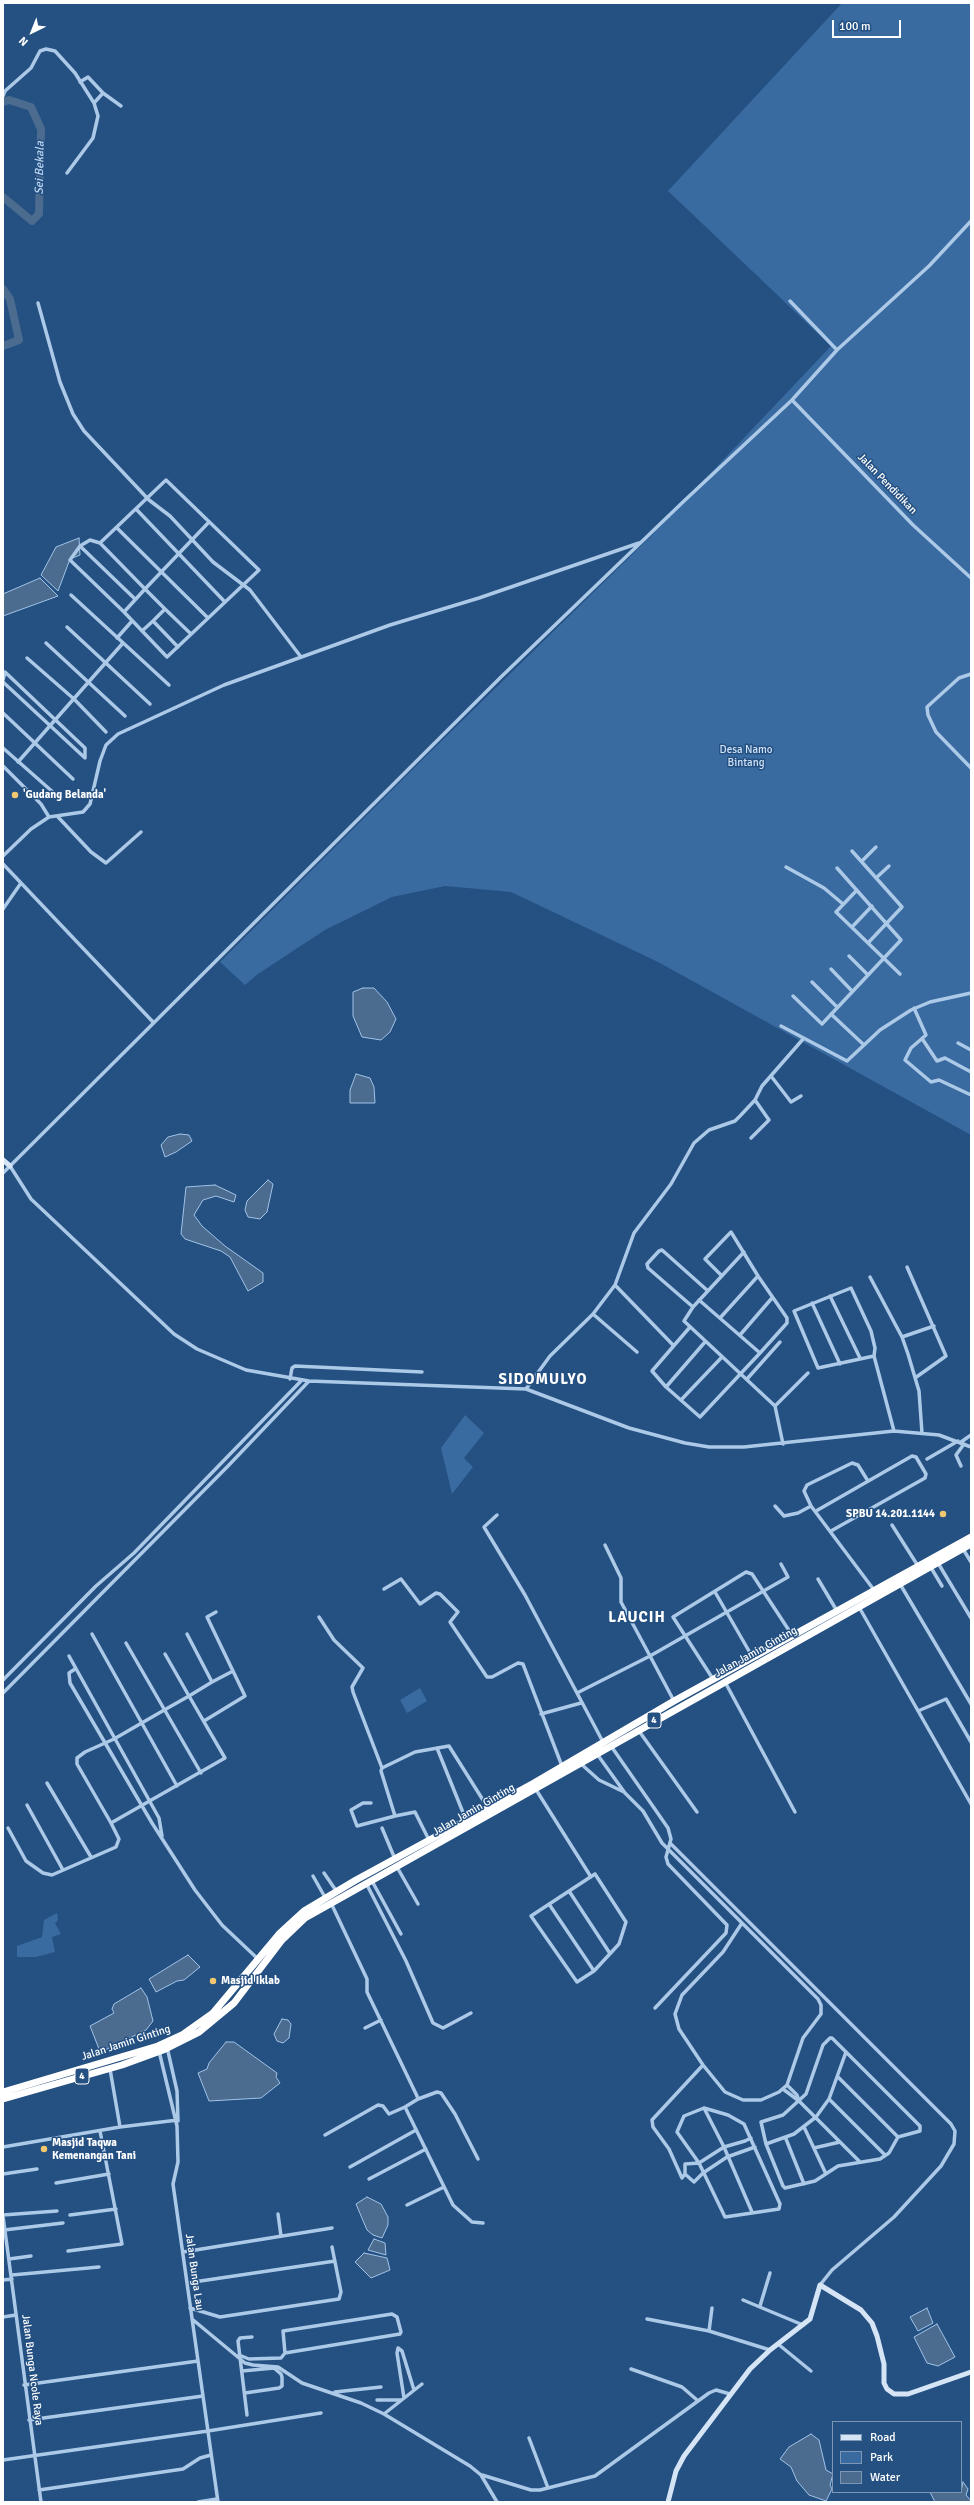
<!DOCTYPE html>
<html>
<head>
<meta charset="utf-8">
<style>
	body { margin:0 }
	#map { position:relative; width:974px; height:2505px; overflow:hidden; background:#245082; font-family:Signika,sans-serif }
	canvas { display:block }
	.frame { position:absolute; inset:0; border:4px solid #fff; pointer-events:none }
	.legend { position:absolute; left:832px; top:2421px; width:130px; height:72px; box-sizing:border-box; background:#245082; border:1px solid #7c96b4; margin:0; padding:5px 7px; list-style:none; font-size:12px; color:#fff }
	.legend li { display:flex; align-items:center; gap:8px; height:20px }
	.legend b { width:20px; border:1px solid #7c96b4 }
	.north { position:absolute; left:12px; top:12px; width:40px; height:40px; -webkit-text-stroke:3px #245082; paint-order:stroke; rotate:223deg; font-size:11px; font-weight:700; line-height:16px; text-align:center; color:#fff }
	.north::after { content:''; display:block; margin:auto; width:14px; height:18px; background:#fff; clip-path:polygon(50% 0,100% 100%,50% 72%,0 100%) }
	.scale { position:absolute; left:832px; top:20px; width:69px; height:18px; box-sizing:border-box; border:2px solid #fff; border-top:0; padding-left:5px; font-size:12px; line-height:14px; white-space:nowrap; color:#fff; -webkit-text-stroke:3px #245082; paint-order:stroke }
</style>
</head>
<body>
<div id="map">
<canvas width="974" height="2505"></canvas>
<div class="frame"></div>
<ul class="legend">
<li><b style="height:5px;background:#d6e5f6"></b>Road</li>
<li><b style="height:11px;background:#396aa0"></b>Park</li>
<li><b style="height:11px;background:#4b6b8f"></b>Water</li>
</ul>
<div class="north">N</div>
<div class="scale">100 m</div>
</div>
<script>
const ctx = document.querySelector('canvas').getContext('2d');
ctx.lineJoin = 'round';
function fill(path, color) { ctx.fillStyle = color; ctx.fill(path, 'evenodd'); }
const toPath = rows => new Path2D(rows.map(r => 'M' + r).join(''));
function stroke(path, color, width, dash) { ctx.strokeStyle = color; ctx.lineWidth = width; ctx.lineCap = dash ? 'butt' : 'round'; ctx.setLineDash(dash || []); ctx.stroke(path); }
function drawText(font, color, halo, rows, align = 'center') {
  ctx.font = font + ' Signika,sans-serif'; ctx.lineWidth = 3; ctx.setLineDash([]); ctx.textBaseline = 'middle'; ctx.strokeStyle = halo; ctx.fillStyle = color; for (const [text, x, y, turn = 0] of rows) {
    ctx.save(); ctx.translate(x, y); ctx.rotate((+turn || 0) * Math.PI / 180); ctx.textAlign = isNaN(turn) ? turn : align; if (halo) ctx.strokeText(text, 0, 0); ctx.fillText(text, 0, 0); ctx.restore();
  }
}
const green = toPath([
	[842,3,971,3,971,1135,658,962,511,892,445,886,392,897,325,930,258,974,245,985,220,962,426,756,651,536,831,346,668,191],
	[465,1415,484,1433,464,1458,473,1467,452,1494,441,1448],
	[420,1688,427,1701,407,1713,400,1700],
	[57,1913,58,1920,55,1923,61,1934,52,1937,55,1952,36,1957,17,1957,17,1946,42,1937,44,1920]
]);
const water = toPath([
	[79,538,80,555,70,559,58,591,41,575,56,547,79,538],
	[40,578,58,596,3,616,3,594,40,578],
	[363,988,374,988,387,1002,396,1019,390,1032,381,1040,362,1037,353,1016,353,992,363,988],
	[356,1074,370,1078,374,1087,375,1103,350,1103,350,1090,356,1074],
	[180,1134,189,1135,192,1141,176,1152,165,1157,161,1145,168,1137,180,1134],
	[268,1180,273,1184,267,1212,260,1219,248,1217,245,1210,247,1201,268,1180],
	[215,1185,236,1195,234,1202,216,1196,203,1200,194,1215,202,1226,225,1246,263,1273,263,1282,248,1291,230,1257,221,1251,185,1239,181,1234,186,1187,215,1185],
	[188,1955,200,1967,184,1980,177,1981,156,1992,149,1979,188,1955],
	[141,1988,147,1997,153,2021,146,2030,105,2050,99,2049,90,2026,114,2013,112,2009,114,2004,141,1988],
	[282,2019,288,2020,291,2024,289,2038,283,2043,277,2041,274,2034,282,2019],
	[226,2042,234,2042,277,2073,276,2077,280,2083,261,2098,209,2101,198,2073,207,2069,209,2063,226,2042],
	[367,2197,381,2204,388,2217,388,2225,382,2238,373,2235,367,2230,356,2204,367,2197],
	[374,2239,385,2243,386,2255,368,2250,374,2239],
	[364,2253,387,2258,390,2270,371,2278,355,2262,364,2253],
	[927,2308,933,2323,918,2331,910,2317,927,2308],
	[937,2324,955,2357,938,2366,927,2363,914,2337,937,2324],
	[811,2434,819,2440,826,2470,833,2474,830,2485,832,2489,826,2501,809,2495,797,2481,791,2467,780,2459,789,2447,811,2434],
	[963,2482,968,2489,966,2495,971,2501,967,2502,935,2502,930,2492,961,2492,963,2482]
]);
const river = toPath([
	[3,102,9,100,31,107,41,129,39,214,32,221,3,197],
	[3,289,10,299,19,340,3,346]
]);
const street = toPath([
	[80,82,88,77,103,93,121,106],
	[3,96,5,91,31,68,40,51,46,49,55,51,75,73,94,103,98,116,93,138,67,173],
	[94,103,103,93],
	[790,301,837,350],
	[38,303,60,382,73,414,84,431,149,500,170,516,213,562,250,590,301,657],
	[792,400,913,525,971,578],
	[136,509,225,602],
	[117,528,208,618],
	[100,543,166,480,259,570,167,657,124,612],
	[80,546,135,599],
	[71,595,169,685],
	[165,609,153,621,178,647],
	[67,627,150,704],
	[142,631,153,621],
	[191,634,165,609,145,589,100,543,90,540,80,546,70,560,124,612,145,589,209,522],
	[117,638,132,621],
	[46,643,125,716],
	[27,658,74,699,106,732],
	[971,674,959,678,927,707,928,715,936,732,971,768],
	[3,680,5,672,85,748,85,758,3,682],
	[3,713,73,779],
	[3,748,54,793],
	[18,762,123,643],
	[3,766,41,804,49,817],
	[58,817,91,852,106,863,141,832],
	[852,851,902,907,868,943],
	[3,856,31,829,49,817,83,812,90,804,100,761,106,745,118,734,224,685,390,625,479,598,639,543],
	[862,861,876,847],
	[3,864,153,1022],
	[786,867,824,888,843,904],
	[876,878,889,866],
	[857,890,836,912,900,974],
	[3,909,21,883],
	[852,927,872,906],
	[849,956,868,975],
	[831,969,852,991],
	[812,982,837,1007],
	[793,996,822,1024,901,940,837,868],
	[914,1008,926,1035,911,1048,905,1060,931,1082,939,1080,971,1095],
	[831,1014,864,1045],
	[781,1026,847,1061,880,1030,911,1010,930,1002,971,993],
	[923,1040,937,1061,945,1058,971,1072],
	[958,1043,971,1050],
	[771,1076,791,1102,801,1096],
	[751,1138,769,1120,755,1100],
	[10,1166,31,1199,174,1334,197,1349,246,1370,309,1381,526,1389,629,1428,685,1443,709,1447,744,1447,894,1431,939,1435,971,1447],
	[3,1173,501,677,684,501,792,400,837,350,929,266,971,221],
	[744,1252,693,1307,684,1321,775,1406,783,1444],
	[907,1267,946,1356,915,1378],
	[722,1276,705,1259,731,1232,758,1276,787,1318,787,1323,760,1353],
	[870,1277,902,1337,908,1354,919,1391,922,1433],
	[615,1285,673,1345],
	[830,1296,860,1358],
	[812,1303,840,1364],
	[693,1307,648,1268,647,1264,659,1251,662,1250,708,1291],
	[593,1314,637,1352],
	[720,1318,758,1276],
	[690,1327,652,1371,666,1387,705,1342],
	[740,1335,772,1298],
	[902,1337,934,1326],
	[874,1356,875,1348,871,1331,851,1288,794,1311,818,1368,874,1356,894,1431],
	[290,1379,292,1368,295,1366,422,1372],
	[747,1379,780,1342],
	[666,1387,700,1417,760,1353,699,1300],
	[526,1389,550,1356,593,1314,615,1285,634,1233,671,1184,694,1143,709,1130,735,1121,740,1116,755,1100,762,1086,804,1038],
	[681,1400,722,1357],
	[775,1406,808,1373],
	[961,1442,971,1435],
	[927,1459,958,1441],
	[961,1466,956,1455,964,1444],
	[868,1481,858,1465,852,1463,807,1485,804,1491,811,1506,874,1590],
	[775,1506,784,1516,798,1513,811,1506],
	[816,1511,912,1456,916,1457,926,1474,925,1478,831,1531],
	[497,1515,484,1527,525,1595,603,1742],
	[892,1525,918,1566],
	[605,1545,621,1578,621,1602,650,1656,788,1577,781,1564],
	[963,1549,971,1562],
	[938,1563,971,1618],
	[930,1566,942,1586],
	[818,1579,837,1611],
	[900,1584,971,1704],
	[384,1589,401,1579,420,1604,436,1593,440,1594,458,1612,450,1622,487,1677,492,1677,518,1663,523,1664,562,1766],
	[715,1592,753,1658],
	[859,1607,971,1804],
	[319,1617,334,1640,363,1668,352,1687,353,1692,382,1768,381,1771,395,1816,415,1812,429,1840],
	[92,1634,177,1786],
	[187,1634,212,1682],
	[126,1643,201,1773],
	[165,1654,189,1696,225,1758,111,1823,77,1764,77,1758,85,1752,114,1739,166,1709,189,1696,212,1682,233,1671],
	[69,1656,159,1818,162,1836],
	[75,1669,69,1673,70,1683,152,1823,195,1890,222,1925,258,1959],
	[713,1679,673,1617,746,1572,752,1574,792,1635],
	[3,1680,96,1586,134,1553,301,1381],
	[725,1682,795,1812],
	[3,1693,229,1465,309,1381],
	[577,1693,650,1656,674,1701],
	[918,1711,946,1699,971,1742],
	[541,1714,581,1703],
	[204,1721,245,1696,207,1617,216,1612],
	[639,1731,697,1812],
	[611,1746,668,1828,671,1839,666,1857,668,1864,727,1925,726,1933,655,2008],
	[437,1748,466,1820],
	[597,1754,625,1793,643,1811,662,1843,818,1999,821,2005,821,2014,803,2038,787,2085,779,2092,761,2100,743,2100,725,2092,703,2065,679,2029,675,2014,682,1995,723,1952,742,1923],
	[580,1763,599,1780,624,1792],
	[382,1768,415,1752,449,1746,488,1808],
	[47,1783,91,1857],
	[535,1788,591,1877],
	[371,1803,363,1803,351,1810,357,1826,395,1816],
	[27,1805,63,1870],
	[8,1828,26,1861,43,1873,52,1875,116,1847,119,1839,111,1823],
	[382,1828,395,1859],
	[671,1844,951,2124,955,2131,954,2144,941,2166,894,2217,832,2270,820,2285],
	[397,1867,418,1904],
	[324,1873,337,1892],
	[595,1874,626,1922,619,1944,594,1971,577,1982,531,1916,595,1874],
	[313,1876,326,1899],
	[372,1881,401,1934],
	[366,1883,406,1961,433,2023,443,2028,471,2013],
	[569,1891,609,1952],
	[331,1903,367,1979,367,1992,417,2096,418,2099,405,2107,453,2205,472,2222,483,2223],
	[549,1904,594,1971],
	[365,2028,381,2020],
	[167,2047,177,2091,178,2121],
	[159,2051,177,2126,178,2162,173,2184,218,2502],
	[703,2065,652,2120,653,2127,669,2149,682,2178,685,2174,685,2164,699,2163,724,2147,745,2141,751,2138],
	[110,2069,120,2127],
	[838,2077,898,2137],
	[787,2085,797,2095,799,2101,859,2161],
	[783,2089,799,2101],
	[418,2099,437,2092,441,2093,455,2114,478,2159],
	[829,2099,885,2155],
	[704,2108,728,2115,744,2124,780,2204,779,2209,725,2217,699,2163,677,2132,684,2116,704,2108],
	[704,2108,724,2147,752,2212],
	[804,2127,826,2174],
	[325,2135,378,2105,383,2106,389,2114,405,2107],
	[786,2139,804,2184],
	[766,2144,761,2122,783,2115,806,2094,823,2045,830,2038,832,2038,920,2126,920,2131,898,2137,889,2153,880,2159,838,2166,815,2181,785,2188,783,2186,766,2144,794,2134,816,2117,829,2099,846,2052],
	[3,2147,120,2127,178,2120],
	[814,2148,840,2142],
	[350,2167,416,2130],
	[3,2174,37,2169],
	[685,2174,694,2182,703,2173,727,2157,755,2147],
	[369,2179,426,2149],
	[56,2183,109,2174],
	[407,2205,444,2187],
	[278,2214,281,2236],
	[3,2215,57,2211],
	[70,2215,116,2209],
	[3,2216,41,2502],
	[4,2230,63,2223],
	[68,2251,122,2244,100,2131],
	[183,2252,332,2228],
	[9,2259,31,2256],
	[12,2275,99,2267],
	[3,2280,12,2279],
	[187,2283,335,2261],
	[743,2300,803,2325],
	[760,2306,770,2273],
	[190,2308,220,2317,339,2299,341,2292,332,2247],
	[3,2317,16,2315],
	[192,2319,245,2363,253,2365,278,2367,302,2383,361,2403,384,2414,470,2466,481,2475,497,2502],
	[647,2319,709,2331,770,2350],
	[709,2331,712,2308],
	[778,2344,811,2371],
	[239,2355,249,2359,281,2358,285,2353,283,2331,392,2314,397,2317,401,2332,400,2334,285,2353],
	[631,2369,682,2387,697,2400],
	[242,2371,274,2368,281,2374,282,2377,282,2386,279,2388,245,2393],
	[24,2385,198,2361],
	[335,2392,381,2387],
	[404,2398,397,2353,398,2348,402,2351,414,2390],
	[377,2400,401,2400],
	[384,2414,422,2384],
	[247,2415,238,2341,240,2338,252,2337],
	[29,2420,203,2396],
	[529,2438,548,2488],
	[3,2460,208,2431,321,2413],
	[482,2475,531,2490,540,2490,595,2476,709,2393,716,2390,730,2394],
	[39,2490,183,2469,200,2458,211,2455],
	[198,2502,217,2499]
]);
const secondary = toPath([
	[3,1160,10,1166],
	[668,2502,676,2471,684,2456,750,2369,770,2350,810,2319,820,2285,861,2310,872,2323,877,2336,884,2364,884,2383,887,2389,894,2394,908,2394,971,2372]
]);
const highway = toPath([
	[3,2092,158,2046,182,2035,213,2013,280,1933,304,1911,356,1880,534,1783,674,1701,971,1537],
	[3,2099,122,2065,163,2050,199,2032,234,2003,282,1940,305,1918,971,1544]
]);
const markers = [
	[15,795,4,"#f1c870"],
	[943,1514,4,"#f1c870"],
	[213,1981,4,"#f1c870"],
	[44,2149,4,"#f1c870"]
];
const shields = [
	[654,1720,14],
	[82,2076,14]
];
const shieldNames = [
	["4",654,1720],
	["4",82,2076]
];
const streetNames = [
	["Jalan Pendidikan",887,484,46],
	["Jalan Jamin Ginting",756,1652,-29],
	["Jalan Jamin Ginting",474,1810,-30],
	["Jalan Jamin Ginting",126,2043,-18],
	["Jalan Bunga Lau",194,2272,82],
	["Jalan Bunga Ncole Raya",32,2370,83]
];
const parkNames = [
	["Desa Namo",746,750],
	["Bintang",746,763]
];
const poiNames = [
	["'Gudang Belanda'",23,795],
	["SPBU 14.201.1144",935,1514,"right"],
	["Masjid Iklab",221,1981],
	["Masjid Taqwa",52,2143],
	["Kemenangan Tani",52,2156]
];
const waterNames = [
	["Sei Bekala",40,168,-89]
];
const districtNames = [
	["SIDOMULYO",543,1380],
	["LAUCIH",637,1618]
];
fill(green, '#396aa0');
fill(water, '#4b6b8f');
stroke(water, '#a1c4e8', 1);
stroke(river, '#4b6b8f', 8);
stroke(street, '#acc9e7', 3.5);
stroke(secondary, '#d6e5f6', 5);
stroke(highway, '#fff', 7);
for (const [x, y, r, color] of markers) { const dot = new Path2D(); dot.arc(x, y, r, 0, 2 * Math.PI); ctx.fillStyle = color; ctx.fill(dot); stroke(dot, '#245082', 1.5); }
for (const [x, y, w] of shields) { const box = new Path2D(); box.roundRect(x - w / 2, y - 8, w, 16, 3); ctx.fillStyle = '#245082'; ctx.fill(box); stroke(box, '#fff', 1); }
drawText('bold 10px', '#fff', null, shieldNames);
drawText('11px', '#fff', '#245082', streetNames);
drawText('11px', '#d0e2f6', '#245082', parkNames);
drawText('bold 11px', '#fff', '#245082', poiNames, 'left');
drawText('italic 12px', '#b8d3ef', '#245082', waterNames);
ctx.letterSpacing = '1px';
drawText('bold 15px', '#fff', '#245082', districtNames);
ctx.letterSpacing = '0px';
</script>
</body>
</html>
